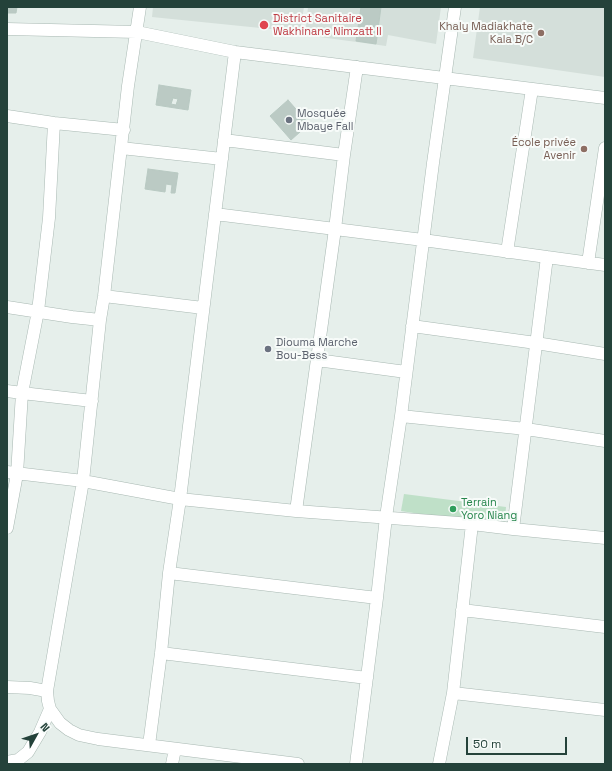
<!DOCTYPE html>
<html>
<head>
<meta charset="utf-8">
<style>
	body { margin:0 }
	#map { position:relative; width:612px; height:771px; overflow:hidden; background:#e6efeb; font-family:"Space Grotesk",sans-serif }
	canvas { display:block }
	.frame { position:absolute; inset:0; border:8px solid #24423a; pointer-events:none }
	.north { position:absolute; left:16px; top:715px; width:40px; height:40px; -webkit-text-stroke:3px #f7fbf9; paint-order:stroke; rotate:50deg; font-size:11px; font-weight:700; line-height:16px; text-align:center; color:#24423a }
	.north::after { content:''; display:block; margin:auto; width:14px; height:18px; background:#24423a; clip-path:polygon(50% 0,100% 100%,50% 72%,0 100%) }
	.scale { position:absolute; left:466px; top:737px; width:101px; height:18px; box-sizing:border-box; border:2px solid #24423a; border-top:0; padding-left:5px; font-size:12px; line-height:14px; white-space:nowrap; color:#24423a; -webkit-text-stroke:3px #f7fbf9; paint-order:stroke }
</style>
</head>
<body>
<div id="map">
<canvas width="612" height="771"></canvas>
<div class="frame"></div>
<div class="north">N</div>
<div class="scale">50 m</div>
</div>
<script>
const ctx = document.querySelector('canvas').getContext('2d');
ctx.lineJoin = 'round';
function fill(path, color) { ctx.fillStyle = color; ctx.fill(path, 'evenodd'); }
const toPath = rows => new Path2D(rows.map(r => 'M' + r).join(''));
function stroke(path, color, width, dash) { ctx.strokeStyle = color; ctx.lineWidth = width; ctx.lineCap = dash ? 'butt' : 'round'; ctx.setLineDash(dash || []); ctx.stroke(path); }
function drawText(font, color, halo, rows, align = 'center') {
  ctx.font = font + ' "Space Grotesk",sans-serif'; ctx.lineWidth = 4; ctx.setLineDash([]); ctx.textBaseline = 'middle'; ctx.strokeStyle = halo; ctx.fillStyle = color; for (const [text, x, y, turn = 0] of rows) {
    ctx.save(); ctx.translate(x, y); ctx.rotate((+turn || 0) * Math.PI / 180); ctx.textAlign = isNaN(turn) ? turn : align; if (halo) ctx.strokeText(text, 0, 0); ctx.fillText(text, 0, 0); ctx.restore();
  }
}
const built = toPath([
	[153,7,304,7,300,32,152,17],
	[308,7,441,7,436,44,388,35,386,46,305,35],
	[480,7,605,7,605,77,473,58]
]);
const green = toPath([
	[404,494,506,507,504,527,401,511]
]);
const building = toPath([
	[7,7,17,7,16,13,7,13,7,7],
	[361,7,381,7,376,44,356,41,361,7],
	[159,85,191,90,188,110,156,105,159,85],
	[173,98,178,99,176,105,171,104,173,98],
	[288,100,309,124,291,140,270,116,288,100],
	[148,169,178,173,175,193,171,193,172,185,166,184,165,192,145,189,148,169]
]);
const minor = toPath([
	[140,7,128,86,104,296,100,320,83,481,47,691,48,701,50,709,60,723,69,730,79,735,98,739,298,764],
	[7,29,137,32,235,52,605,98],
	[7,116,54,123,124,130],
	[224,140,344,155],
	[121,148,222,159],
	[215,214,423,240,605,265],
	[507,252,532,89],
	[588,263,605,148],
	[104,296,203,308],
	[7,307,72,317,100,320],
	[412,326,536,343,605,354],
	[317,360,406,372],
	[7,391,22,393,38,311,49,218,54,123],
	[401,416,526,429,605,441],
	[7,472,83,481,180,499,296,511,472,524,513,529,605,538],
	[296,511,335,229,344,155,357,67],
	[7,528,17,474,22,393,92,401],
	[513,529,547,257],
	[169,573,377,598],
	[462,610,605,627],
	[161,653,367,678],
	[7,687,30,688,47,691],
	[453,693,605,710],
	[149,745,161,653,169,573,180,499,235,52],
	[7,762,18,760,28,752,40,732,50,709],
	[172,764,175,749],
	[356,764,377,598,386,517,401,416,433,163,455,7],
	[439,764,453,693,472,524]
]);
const markers = [
	[264,25,5,"#e0444e"],
	[541,33,4,"#8d6e63"],
	[289,120,4,"#6b7280"],
	[584,149,4,"#8d6e63"],
	[268,349,4,"#6b7280"],
	[453,509,4,"#2e9e5b"]
];
const healthNames = [
	["District Sanitaire",273,19],
	["Wakhinane Nimzatt II",273,32]
];
const educationNames = [
	["Khaly Madiakhate",533,27],
	["Kala B/C",533,40],
	["École privée",576,143],
	["Avenir",576,156]
];
const worshipNames = [
	["Mosquée",297,114],
	["Mbaye Fall",297,127],
	["Diouma Marche",276,343],
	["Bou-Bess",276,356]
];
const leisureNames = [
	["Terrain",461,503],
	["Yoro Niang",461,516]
];
fill(built, '#d4dfda');
fill(green, '#bfe0c8');
fill(building, '#bbcac4');
stroke(building, '#b8c9c2', 1);
stroke(minor, '#a8b8b2', 13);
stroke(minor, '#fff', 12);
for (const [x, y, r, color] of markers) { const dot = new Path2D(); dot.arc(x, y, r, 0, 2 * Math.PI); ctx.fillStyle = color; ctx.fill(dot); stroke(dot, '#f7fbf9', 1.5); }
drawText('11px', '#be3a42', '#f7fbf9', healthNames, 'left');
drawText('11px', '#785e54', '#f7fbf9', educationNames, 'right');
drawText('11px', '#5b616d', '#f7fbf9', worshipNames, 'left');
drawText('11px', '#27864d', '#f7fbf9', leisureNames, 'left');
</script>
</body>
</html>
